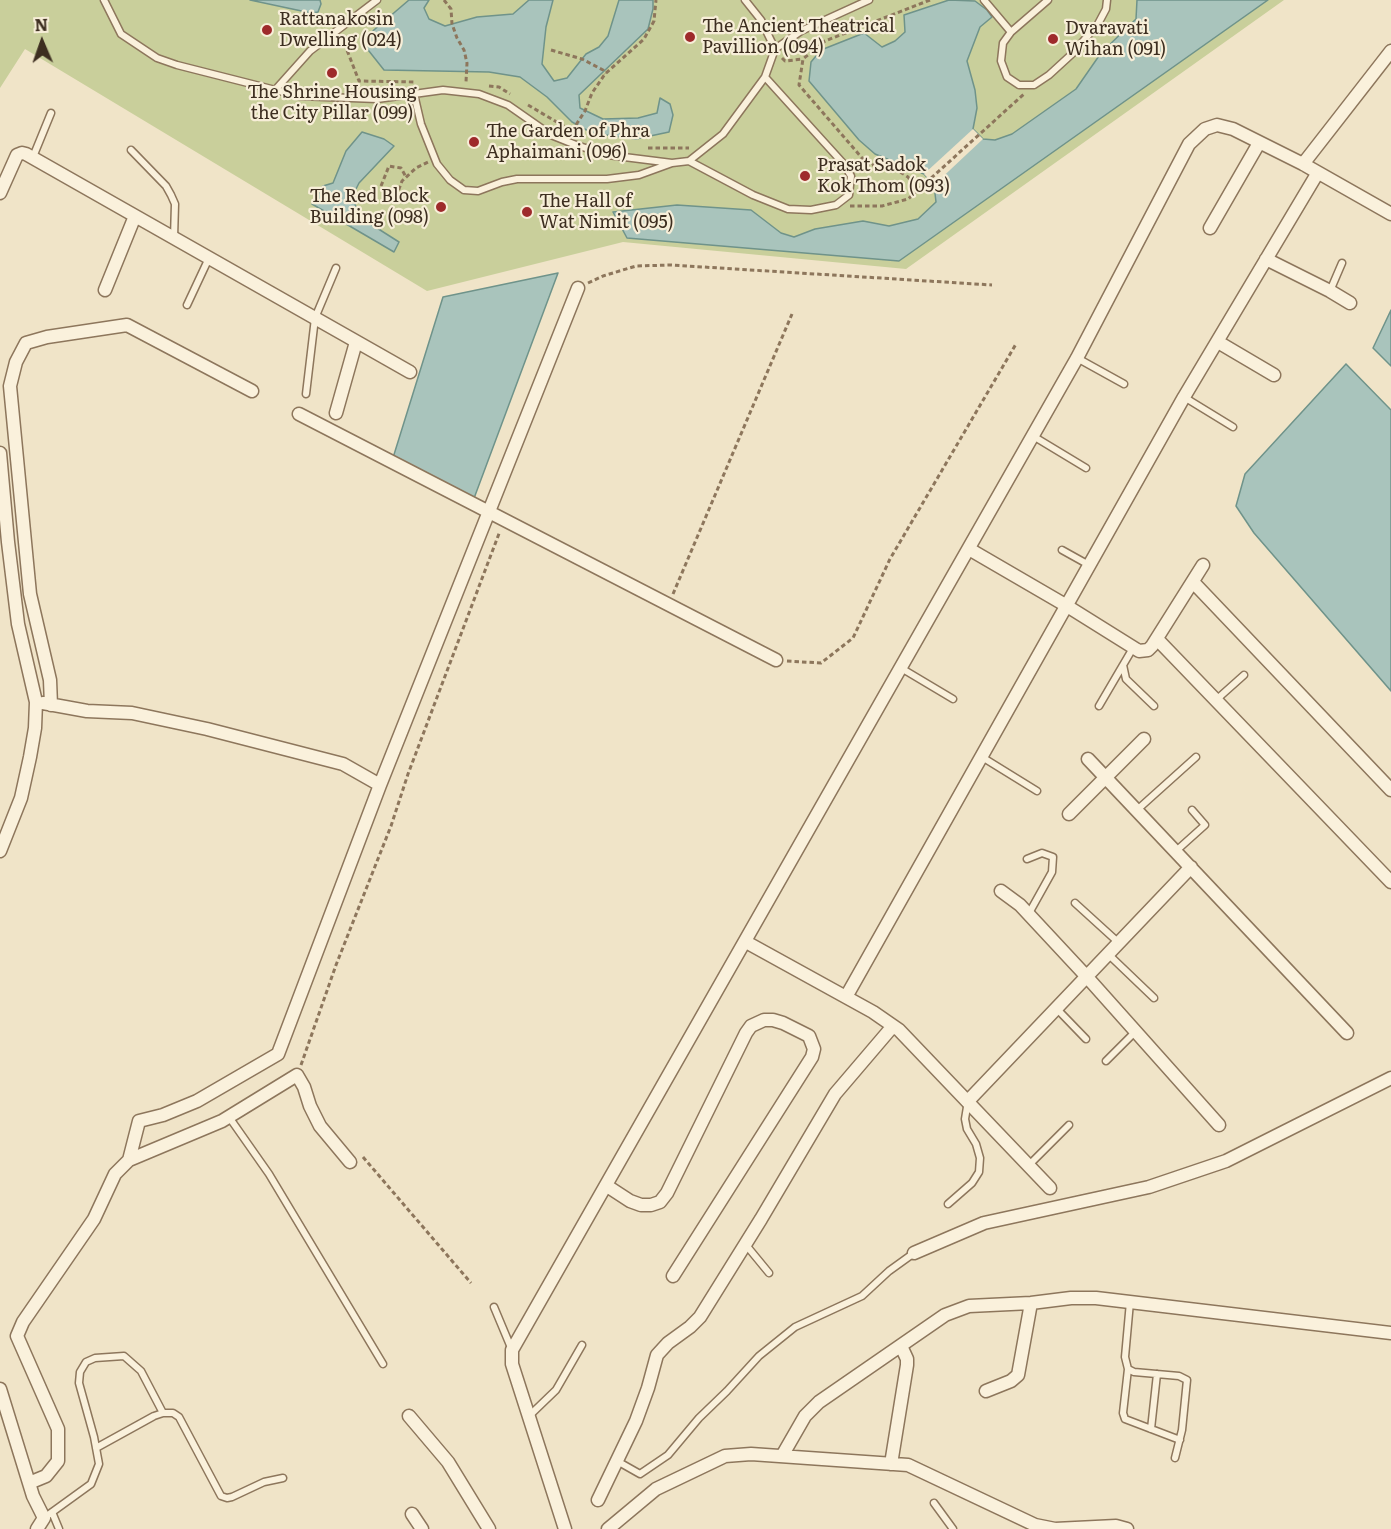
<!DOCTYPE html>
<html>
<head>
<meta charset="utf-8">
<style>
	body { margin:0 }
	#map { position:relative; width:1391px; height:1529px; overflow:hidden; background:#f0e4c8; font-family:Literata,serif }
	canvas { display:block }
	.north { position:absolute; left:12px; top:12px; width:60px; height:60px; -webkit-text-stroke:4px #f7eed8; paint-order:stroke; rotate:358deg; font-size:16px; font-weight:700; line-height:24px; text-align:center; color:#3d2e20 }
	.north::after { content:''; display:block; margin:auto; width:21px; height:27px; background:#3d2e20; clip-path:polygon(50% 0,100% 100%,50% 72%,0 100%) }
</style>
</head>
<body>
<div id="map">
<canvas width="1391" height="1529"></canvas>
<div class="north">N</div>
</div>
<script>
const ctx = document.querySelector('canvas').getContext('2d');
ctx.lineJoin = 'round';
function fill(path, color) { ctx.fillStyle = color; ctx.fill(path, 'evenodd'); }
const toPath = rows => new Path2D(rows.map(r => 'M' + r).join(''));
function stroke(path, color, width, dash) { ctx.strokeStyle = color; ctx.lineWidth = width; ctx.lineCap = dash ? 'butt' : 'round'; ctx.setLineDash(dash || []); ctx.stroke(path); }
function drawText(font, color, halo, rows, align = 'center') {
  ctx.font = font + ' Literata,serif'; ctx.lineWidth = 4.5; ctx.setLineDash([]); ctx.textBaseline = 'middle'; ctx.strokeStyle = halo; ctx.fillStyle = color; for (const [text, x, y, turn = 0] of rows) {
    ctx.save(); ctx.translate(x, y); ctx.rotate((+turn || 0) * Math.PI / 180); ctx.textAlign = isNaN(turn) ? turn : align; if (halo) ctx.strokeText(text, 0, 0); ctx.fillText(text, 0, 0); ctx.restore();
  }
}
const green = toPath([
	[0,0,1284,0,906,269,623,242,427,291,25,49,0,88]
]);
const water = toPath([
	[250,0,320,0,321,4,318,12,311,13,250,0],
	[409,0,429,0,424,8,429,19,445,26,477,17,513,14,529,0,553,0,546,27,542,64,554,81,567,78,586,54,599,47,608,36,619,0,653,0,653,9,648,29,579,95,580,108,603,119,638,118,657,113,660,98,670,104,673,115,669,132,636,139,592,133,572,122,547,97,520,77,489,72,384,70,361,41,409,0],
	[949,0,975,1,987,10,992,17,980,27,967,61,975,90,977,108,973,129,983,139,995,140,1012,134,1076,89,1101,53,1136,19,1137,0,1268,0,899,261,627,238,613,212,677,205,751,210,781,233,794,237,815,229,863,221,889,226,918,219,936,202,934,185,924,174,875,154,859,140,809,81,811,62,821,50,864,33,882,47,895,41,905,32,904,15,949,0],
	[362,132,384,139,394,146,359,183,353,195,358,216,399,242,394,252,312,204,323,186,333,183,346,151,362,132],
	[558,273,473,501,392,461,443,297,558,273],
	[1391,310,1391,366,1373,348,1391,310],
	[1346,364,1391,410,1391,691,1254,533,1236,506,1245,474,1346,364]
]);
const pier = toPath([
	[973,129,983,139,934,185,924,174]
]);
const path = toPath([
	[444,0,451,9,452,24,457,38,464,50,467,63,466,82],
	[345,36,345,45,359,81,416,82],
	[551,50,582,59,603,70,605,74],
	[782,58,785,61,803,59],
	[489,86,499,87,510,94],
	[528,105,572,131],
	[572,131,585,111,592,93,605,74,644,39,654,21,656,0],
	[648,148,689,148],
	[869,166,799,85,803,59,825,41,930,0],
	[858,171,875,164,894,168,908,177,917,190],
	[381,186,389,166,401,168,406,177],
	[396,197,402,181,416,168,428,162],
	[850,206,882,206,908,199,1024,94],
	[588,283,603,276,636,266,671,265,992,285],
	[673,594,792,314],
	[787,661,821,663,853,638,890,559,1016,344],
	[301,1065,336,965,391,826,408,774,500,531],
	[363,1157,471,1283]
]);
const service = toPath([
	[104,0,121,34,157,58,177,65,299,96,377,99,443,90,479,94,508,105,551,135,576,145,608,155,672,163],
	[745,0,761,20,775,49],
	[984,0,1011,32],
	[1048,0,1011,32,1003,43,1001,61,1007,77,1019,85,1034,85,1049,75,1073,53,1098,24,1106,9,1107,0],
	[276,89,310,51,377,0],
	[414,94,421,124,437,164,450,180,464,190,478,191,502,182,517,179,607,179,639,175,672,163,689,161,723,134,765,77,775,49,801,31,869,0],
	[131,150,166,186,171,195,175,204,174,238],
	[33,157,51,113],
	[689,161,753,195,788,209,811,210,836,205,849,195,851,176,842,162,765,77],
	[1330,291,1342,263],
	[187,305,209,258],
	[1077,358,1124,384],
	[306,394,315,318,336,268],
	[1184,397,1233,427],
	[1033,436,1086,468],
	[1062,550,1089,565],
	[1133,648,1099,706,1123,665,1126,679,1154,706],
	[901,668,953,699],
	[1216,700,1244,675],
	[982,757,1037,791],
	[1137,810,1196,757],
	[1176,851,1205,825,1192,810],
	[1027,859,1042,853,1053,857,1052,872,1028,915],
	[1075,903,1119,943],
	[1108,954,1154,998],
	[1057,1009,1086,1039],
	[1106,1061,1135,1032],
	[229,1117,269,1174,383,1364],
	[1028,1166,1069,1125],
	[948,1204,972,1183,979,1172,980,1158,976,1144,967,1129,965,1119,968,1101],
	[746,1245,769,1273],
	[1130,1302,1125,1357,1128,1369,1134,1372,1179,1376,1187,1380,1182,1430,1175,1458],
	[494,1307,512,1350],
	[1128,1369,1123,1413,1125,1419,1180,1440],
	[529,1416,556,1390,582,1345],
	[1151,1429,1157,1374],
	[96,1448,154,1416,163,1413,173,1413,179,1417,221,1496,227,1498,232,1497,264,1482,283,1478],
	[617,1461,640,1474,668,1455,699,1418,727,1391,759,1356,795,1327,862,1296,889,1271,914,1253],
	[934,1503,953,1529],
	[52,1512,59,1529],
	[44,1518,91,1484,99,1464,94,1437,79,1383,80,1372,86,1362,95,1358,124,1356,141,1371,163,1413]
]);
const minor = toPath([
	[1303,164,1391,51],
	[0,193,17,155,22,153,26,154,410,372],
	[1210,228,1259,143],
	[1266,259,1330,291,1350,303],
	[105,290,135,216],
	[1218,342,1274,375],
	[336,413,356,342],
	[299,414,776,660],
	[0,453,8,542,18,624,36,702,35,728,30,757,21,798,0,851],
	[969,549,1067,606,1139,651,1148,650,1152,646,1203,565],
	[1193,582,1391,790],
	[1157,639,1391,882],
	[43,703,87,711,132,713,207,729,343,764,380,785],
	[51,705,50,680,30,594,10,386,16,362,26,343,47,337,127,325,252,391],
	[1088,759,1347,1033],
	[1069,814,1144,739],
	[1001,891,1020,905,1087,977,1219,1125],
	[746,942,873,1012,899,1030,1050,1188],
	[846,997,1184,397,1317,174],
	[968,1101,1191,867],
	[129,1160,139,1121,163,1115,197,1101,278,1054,380,785,578,288],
	[607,1186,630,1201,641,1205,651,1205,660,1202,667,1193,746,1033,751,1026,764,1020,773,1020,783,1023,809,1036,814,1049,812,1057,673,1276],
	[914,1253,984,1223,1149,1187,1226,1161,1391,1078],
	[0,1389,33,1496,44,1518,37,1529],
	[986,1391,1011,1381,1018,1375,1031,1303],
	[409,1416,448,1462,489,1529],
	[782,1456,805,1416,819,1402,945,1315,969,1306,1031,1303,1071,1298,1096,1298,1391,1333],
	[891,1464,907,1365,907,1359,901,1346],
	[29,1483,46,1476,58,1461,58,1429,17,1336,23,1322,94,1219,115,1174,129,1160,222,1121,297,1075,304,1087,310,1106,320,1126,350,1162],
	[598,1500,636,1421,648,1388,657,1355,668,1343,690,1327,700,1317,761,1219,835,1094,893,1026],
	[412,1514,422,1529],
	[565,1529,512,1364,512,1350,1077,358,1189,144,1205,129,1217,125,1233,129,1303,164,1391,214],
	[608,1529,656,1489,725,1456,751,1454,908,1465,1035,1525,1055,1529,1116,1526,1127,1529]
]);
const markers = [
	[267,30,6,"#9e2a2b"],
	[690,37,6,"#9e2a2b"],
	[1053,39,6,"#9e2a2b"],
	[332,73,6,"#9e2a2b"],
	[474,142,6,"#9e2a2b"],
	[805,176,6,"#9e2a2b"],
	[441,207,6,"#9e2a2b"],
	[527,212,6,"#9e2a2b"]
];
const poiNames = [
	["Rattanakosin",279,20],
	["Dwelling (024)",279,41],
	["The Ancient Theatrical",702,27],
	["Pavillion (094)",702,48],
	["Dvaravati",1065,29],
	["Wihan (091)",1065,50],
	["The Shrine Housing",332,93,"center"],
	["the City Pillar (099)",332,114,"center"],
	["The Garden of Phra",486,132],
	["Aphaimani (096)",486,153],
	["Prasat Sadok",817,166],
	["Kok Thom (093)",817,187],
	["The Red Block",429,197,"right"],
	["Building (098)",429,218,"right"],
	["The Hall of",539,202],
	["Wat Nimit (095)",539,223]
];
fill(green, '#c9cf9b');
fill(water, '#a9c4bc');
stroke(water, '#6f938a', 1.5);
fill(pier, '#f0e4c8');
stroke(service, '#8d765c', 9);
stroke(minor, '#8d765c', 15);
stroke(path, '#8d765c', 3, [4.5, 3]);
stroke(service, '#faf1dc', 6);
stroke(minor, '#faf1dc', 12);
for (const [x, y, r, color] of markers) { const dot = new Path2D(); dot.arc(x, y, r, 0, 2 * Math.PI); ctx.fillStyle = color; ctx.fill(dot); stroke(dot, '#f7eed8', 2); }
drawText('18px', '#3d2e20', '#f7eed8', poiNames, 'left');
</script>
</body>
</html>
